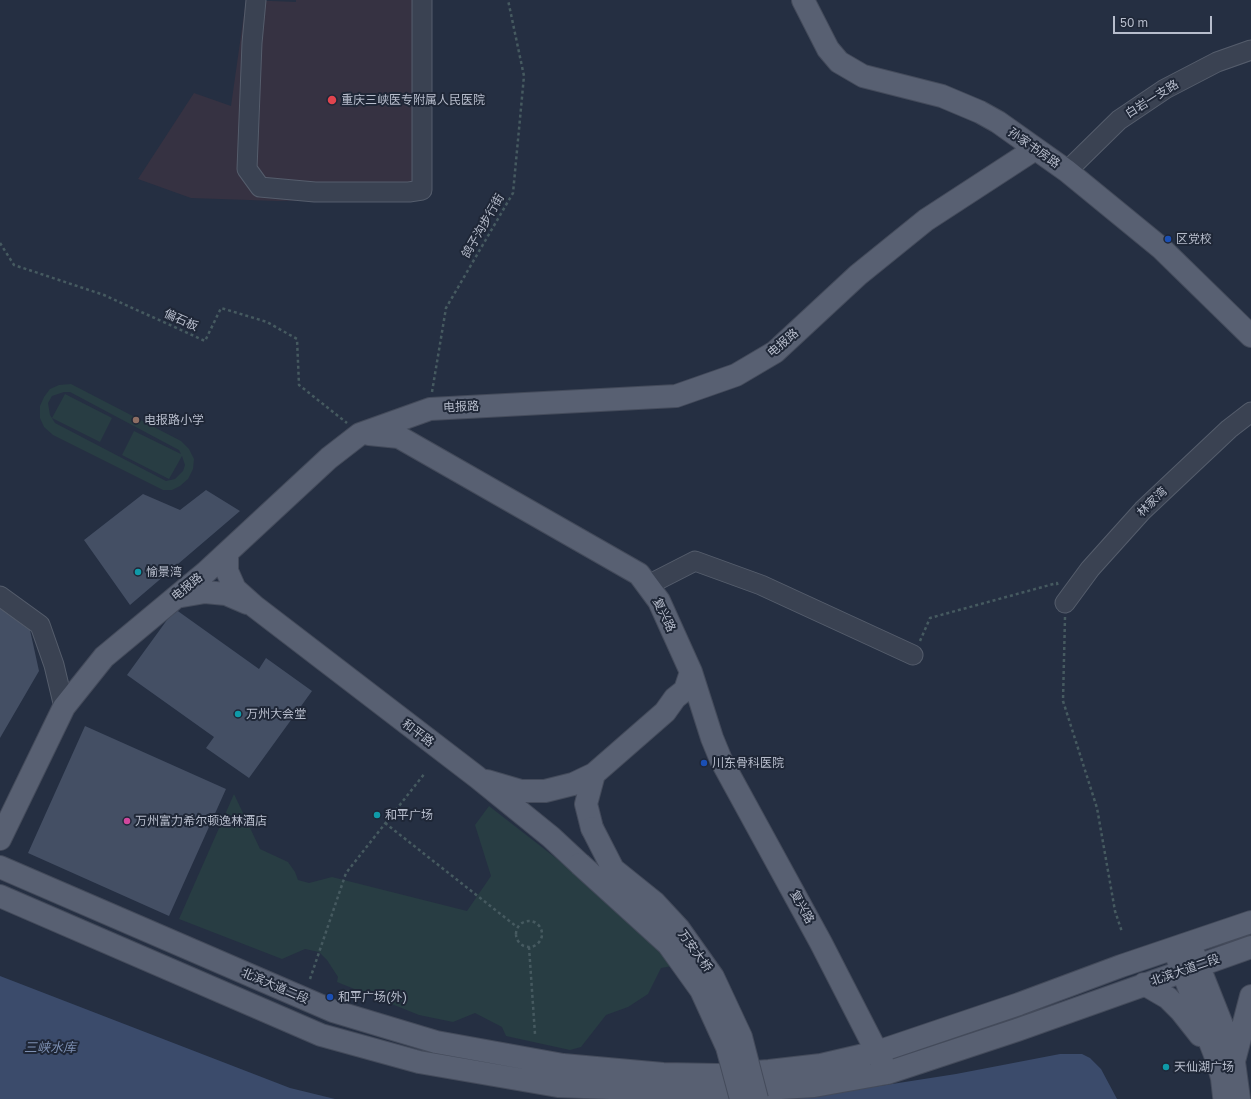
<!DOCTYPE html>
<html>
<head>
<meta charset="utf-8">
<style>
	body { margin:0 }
	#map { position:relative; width:1251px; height:1099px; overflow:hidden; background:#252f42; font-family:"Golos Text",sans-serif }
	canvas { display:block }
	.scale { position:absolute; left:1113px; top:16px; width:99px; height:18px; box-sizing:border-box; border:2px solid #b7bdcc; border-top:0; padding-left:5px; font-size:12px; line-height:14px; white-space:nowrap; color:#b7bdcc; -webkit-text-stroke:3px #1f2737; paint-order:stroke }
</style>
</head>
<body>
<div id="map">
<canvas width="1251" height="1099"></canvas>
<div class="scale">50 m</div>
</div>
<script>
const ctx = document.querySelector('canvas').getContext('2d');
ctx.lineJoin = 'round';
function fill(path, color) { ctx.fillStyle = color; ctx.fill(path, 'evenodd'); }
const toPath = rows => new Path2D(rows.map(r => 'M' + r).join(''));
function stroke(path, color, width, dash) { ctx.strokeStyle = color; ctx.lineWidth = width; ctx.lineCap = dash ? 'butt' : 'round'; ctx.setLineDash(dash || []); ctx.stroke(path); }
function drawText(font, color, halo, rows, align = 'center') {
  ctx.font = font + ' "Golos Text","Noto Sans SC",sans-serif'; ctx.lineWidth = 4; ctx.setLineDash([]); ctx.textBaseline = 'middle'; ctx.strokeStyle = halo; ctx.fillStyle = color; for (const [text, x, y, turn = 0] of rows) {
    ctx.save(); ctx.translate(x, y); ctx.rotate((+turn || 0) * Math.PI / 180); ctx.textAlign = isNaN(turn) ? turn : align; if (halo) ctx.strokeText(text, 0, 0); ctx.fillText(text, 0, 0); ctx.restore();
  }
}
const medical = toPath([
	[246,0,296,2,296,0,432,0,429,196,278,201,191,198,138,179,194,93,231,106]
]);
const green = toPath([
	[71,384,181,441,189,449,194,459,193,469,188,479,180,486,172,490,163,490,53,435,44,427,40,418,40,406,44,397,50,389,59,385],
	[64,392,70,392,179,450,181,454,134,431,122,455,169,479,182,456,185,465,183,471,175,479,166,481,55,423,50,415,48,403,52,396],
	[65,394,112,418,100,442,52,418],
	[234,794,260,849,288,862,295,872,298,880,309,883,332,877,467,911,491,876,475,825,489,806,570,869,651,942,672,966,661,968,648,994,628,1007,606,1015,581,1047,570,1050,506,1036,502,1027,475,1013,453,1022,419,1015,337,982,338,977,327,960,319,952,305,949,282,959,179,919]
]);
const water = toPath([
	[0,976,290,1088,335,1099,0,1099],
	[1060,1054,1082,1054,1090,1058,1101,1069,1117,1099,730,1099,828,1094,956,1074]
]);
const building = toPath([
	[206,490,240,511,130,605,84,540,143,494,180,510],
	[0,608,30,630,39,671,0,738],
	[175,609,259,669,266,658,312,691,249,778,206,748,214,737,127,675],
	[85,726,226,789,169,916,28,853]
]);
const path = toPath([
	[0,243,14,265,104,295,205,341,221,308,267,322,297,339,299,385,347,423],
	[432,392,446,308,513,193,524,76,508,0],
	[1065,617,1063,701,1097,808,1115,911,1122,932],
	[920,641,930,618,1057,583,1058,587],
	[385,823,517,927],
	'516 934a13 13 0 1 1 26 0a13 13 0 1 1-26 0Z',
	[529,947,535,1034],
	[310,979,346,873,425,773]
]);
const minor = toPath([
	[256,0,252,43,247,169,260,187,315,192,409,192,422,190,422,0],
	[1067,171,1119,120,1165,89,1217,62,1251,50],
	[648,585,695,561,761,585,913,655],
	[0,596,40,625,54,665,64,707],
	[1065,603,1090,569,1143,510,1229,429,1251,412]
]);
const major = toPath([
	[803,0,828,49,839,62,863,76,942,96,980,112,998,122,1067,171,1161,248,1251,336],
	[369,434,399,437,639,574,659,601,691,672,712,738,721,760,821,943,883,1064],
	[227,553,227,571,235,589,254,606,477,777,551,837,580,864],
	[176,597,205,592,226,594,247,603],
	[487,781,521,791,545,791,573,784,594,774,665,712,675,698,685,690,691,672],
	[592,828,586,804,594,774],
	[0,839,64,707,104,657,205,573,329,458,360,434,430,409,676,396,736,375,775,352,858,275,926,220,1035,149],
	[0,867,333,1011,436,1042,563,1065,663,1074,718,1075,769,1071,821,1065,877,1052,1019,1004,1121,966,1251,922],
	[0,896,321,1035,419,1062,558,1086,714,1092,814,1086,887,1073,1017,1030,1251,947],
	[1193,952,1226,1035,1234,1062,1239,1099],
	[1177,957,1217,1060,1222,1078,1224,1096],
	[1144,984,1168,998,1181,1011,1200,1035],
	[1234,1061,1251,996]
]);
const majorBridge = toPath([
	[592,828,613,869,654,902,679,929,713,977,741,1037,757,1099],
	[580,864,668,944,701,990,727,1047,741,1099]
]);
const markers = [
	[332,100,5,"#e0444e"],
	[1168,239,4,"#1a4fb4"],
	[136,420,4,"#8d6e63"],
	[138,572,4,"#0f9aa8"],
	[238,714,4,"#0f9aa8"],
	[704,763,4,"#1a4fb4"],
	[377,815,4,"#0f9aa8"],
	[127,821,4,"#d1479c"],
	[330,997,4,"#1a4fb4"],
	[1166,1067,4,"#0f9aa8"]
];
const streetNames = [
	["白岩一支路",1152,99,-32],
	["孙家书房路",1034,148,35],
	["鸽子沟步行街",483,226,-60],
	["偏石板",181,320,24],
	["电报路",783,343,-40],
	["电报路",461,407,-3],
	["林家湾",1152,502,-44],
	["电报路",187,587,-39],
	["复兴路",664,615,64],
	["和平路",418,733,37],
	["复兴路",802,907,61],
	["万安大桥",695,951,54],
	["北滨大道二段",1185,970,-19],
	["北滨大道二段",275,986,23]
];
const poiNames = [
	["重庆三峡医专附属人民医院",341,100],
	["区党校",1176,239],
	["电报路小学",144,420],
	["愉景湾",146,572],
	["万州大会堂",246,714],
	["川东骨科医院",712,763],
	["和平广场",385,815],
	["万州富力希尔顿逸林酒店",135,821],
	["和平广场(外)",338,997],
	["天仙湖广场",1174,1067]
];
const waterNames = [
	["三峡水库",50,1048]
];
fill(medical, '#363242');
fill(green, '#283d43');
fill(water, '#3b4b6b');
fill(building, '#444f64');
stroke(minor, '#555d6c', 21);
stroke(major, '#444b5b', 24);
stroke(path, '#465a60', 2.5, [3, 3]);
stroke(minor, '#3a4252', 19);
stroke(major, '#586072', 22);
stroke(majorBridge, '#444b5b', 24, []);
stroke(majorBridge, '#586072', 22);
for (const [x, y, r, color] of markers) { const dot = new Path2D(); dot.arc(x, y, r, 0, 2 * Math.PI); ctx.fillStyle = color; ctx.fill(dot); stroke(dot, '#1f2737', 1.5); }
drawText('12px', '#b7bdcc', '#1f2737', streetNames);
drawText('12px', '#b7bdcc', '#1f2737', poiNames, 'left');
drawText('italic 13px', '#7d90b3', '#1f2737', waterNames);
</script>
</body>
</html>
